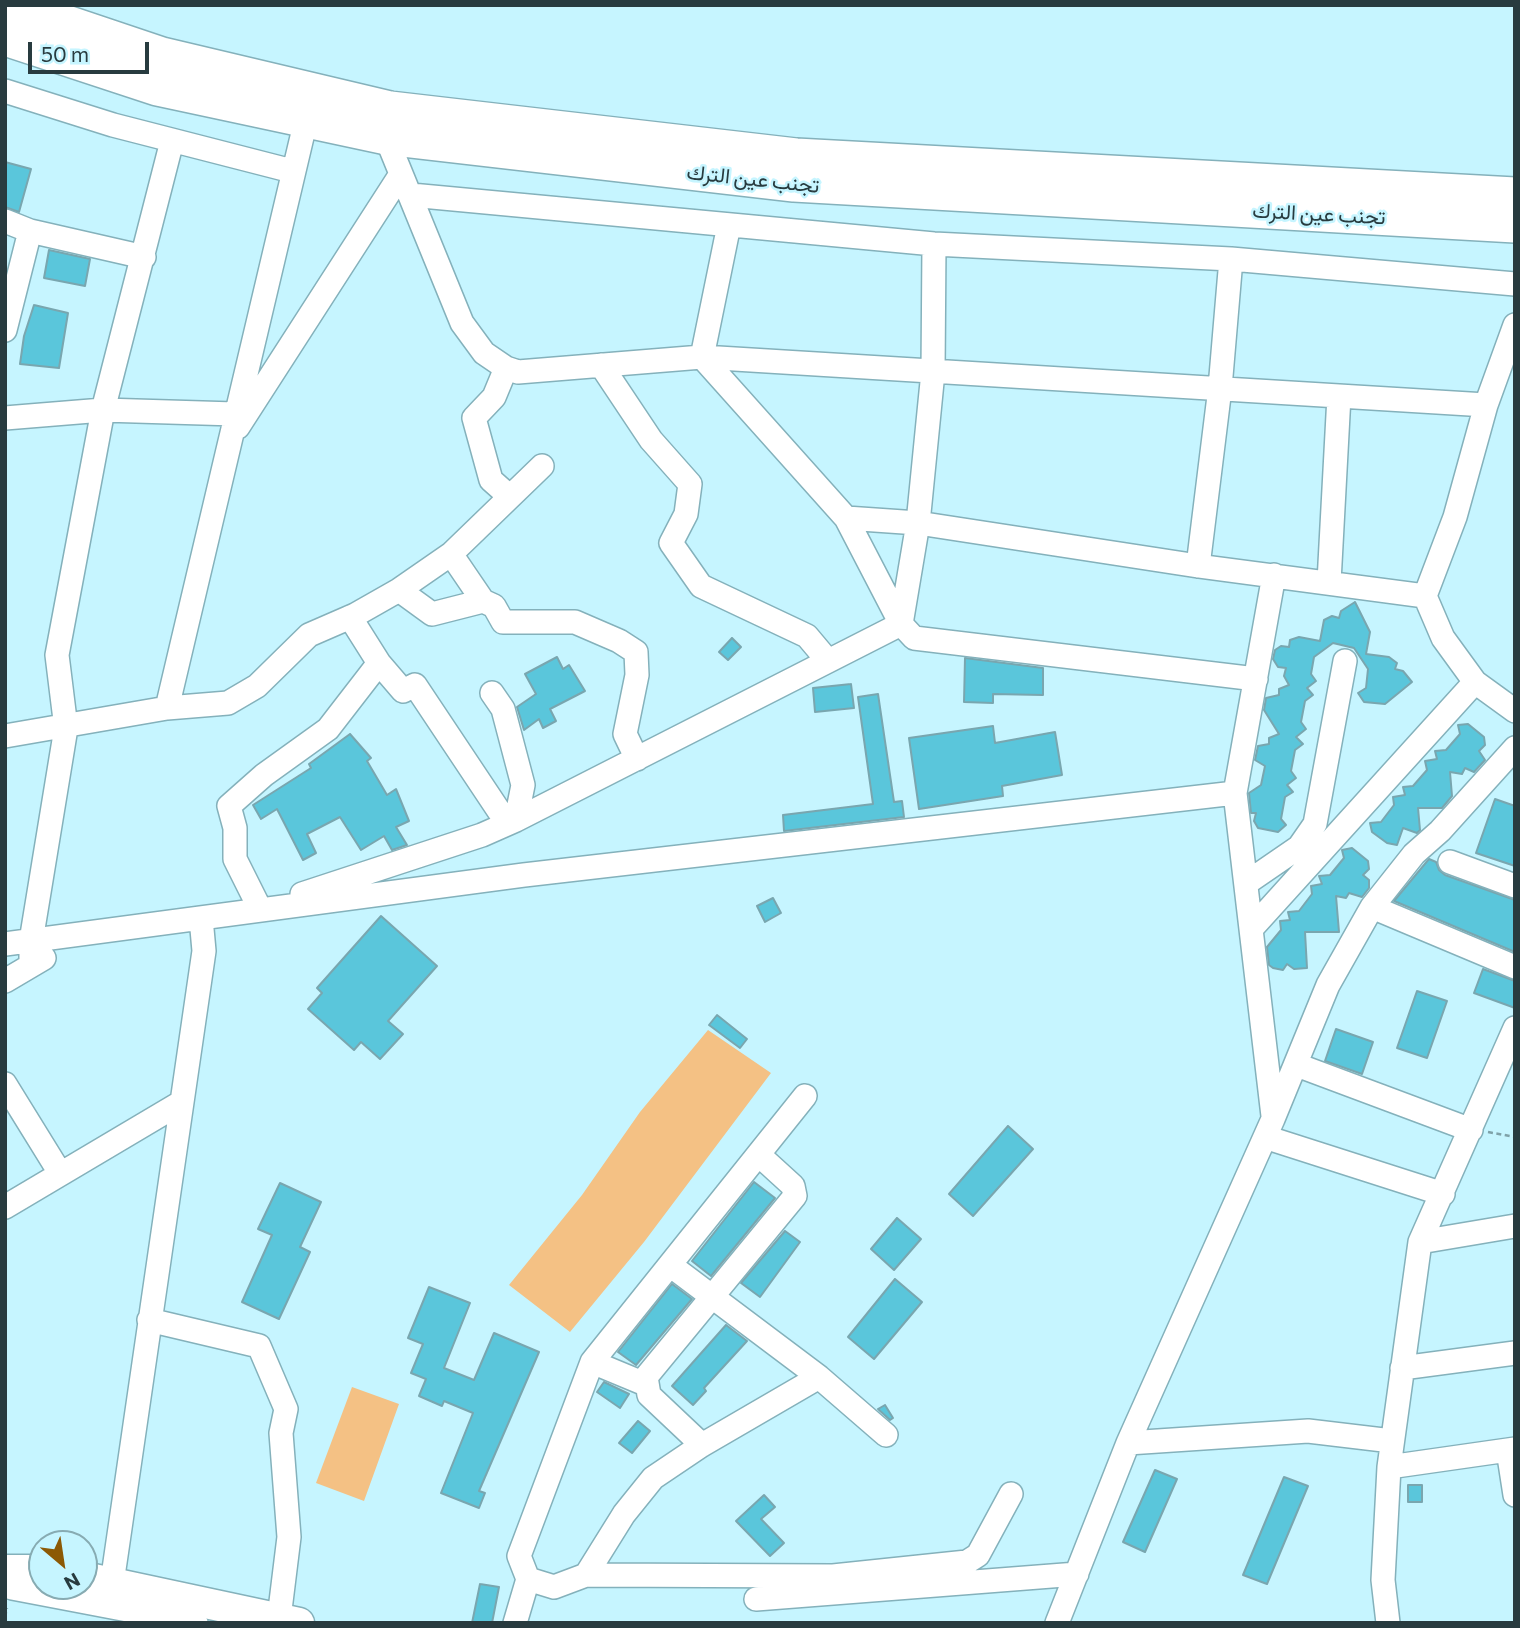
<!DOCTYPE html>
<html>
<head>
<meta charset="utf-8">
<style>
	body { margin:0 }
	#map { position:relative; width:1520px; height:1628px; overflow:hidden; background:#c6f5ff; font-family:Commissioner,sans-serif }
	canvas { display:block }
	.frame { position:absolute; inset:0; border:7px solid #283b3f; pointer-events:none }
	.north { position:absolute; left:28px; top:1530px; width:70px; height:70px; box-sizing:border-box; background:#c6f5ff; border:2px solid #87abb2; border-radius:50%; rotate:151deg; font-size:19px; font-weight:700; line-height:28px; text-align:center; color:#283b3f }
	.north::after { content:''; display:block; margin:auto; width:24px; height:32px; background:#8c5905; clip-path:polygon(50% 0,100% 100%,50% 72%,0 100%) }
	.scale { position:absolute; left:28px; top:42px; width:121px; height:32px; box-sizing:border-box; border:4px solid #283b3f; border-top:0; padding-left:9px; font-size:21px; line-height:24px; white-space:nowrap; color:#283b3f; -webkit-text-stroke:5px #c6f5ff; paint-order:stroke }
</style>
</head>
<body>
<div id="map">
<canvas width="1520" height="1628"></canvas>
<div class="frame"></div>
<div class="north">N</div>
<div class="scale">50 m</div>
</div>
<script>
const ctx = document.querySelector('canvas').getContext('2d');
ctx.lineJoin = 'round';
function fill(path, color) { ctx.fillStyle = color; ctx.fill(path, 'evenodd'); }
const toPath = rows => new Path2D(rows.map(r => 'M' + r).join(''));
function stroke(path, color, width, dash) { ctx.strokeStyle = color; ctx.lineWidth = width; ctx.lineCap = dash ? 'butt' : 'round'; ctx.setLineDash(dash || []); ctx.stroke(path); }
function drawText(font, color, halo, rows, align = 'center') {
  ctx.font = font + ' Commissioner,Vazirmatn,sans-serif'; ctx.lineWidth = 5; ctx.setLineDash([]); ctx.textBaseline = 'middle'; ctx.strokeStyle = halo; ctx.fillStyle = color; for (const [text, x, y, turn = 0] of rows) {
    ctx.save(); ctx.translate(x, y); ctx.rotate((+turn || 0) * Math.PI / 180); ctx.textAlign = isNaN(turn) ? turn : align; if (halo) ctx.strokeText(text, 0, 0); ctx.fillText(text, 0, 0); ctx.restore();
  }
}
const green = toPath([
	[708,1030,771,1073,644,1242,570,1332,509,1285,582,1195,640,1112],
	[352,1387,399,1404,364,1501,316,1483]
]);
const building = toPath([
	[5,162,31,169,19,212,5,207,5,162],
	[49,250,90,259,85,286,44,278,49,250],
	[34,305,68,313,59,368,20,364,24,336,34,305],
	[1355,602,1370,632,1366,654,1389,657,1397,663,1395,669,1403,671,1412,682,1385,704,1364,702,1358,693,1366,688,1368,669,1354,648,1333,643,1314,657,1311,674,1316,681,1307,688,1313,695,1305,701,1301,722,1306,729,1296,737,1303,744,1295,750,1291,771,1296,778,1287,785,1293,792,1285,797,1281,819,1286,825,1278,832,1258,828,1254,821,1256,813,1251,813,1249,793,1261,785,1265,766,1255,760,1258,746,1269,744,1269,738,1279,734,1264,710,1266,698,1279,695,1279,689,1289,685,1284,676,1286,668,1278,667,1273,659,1275,650,1281,646,1289,647,1290,640,1299,637,1320,641,1324,620,1332,616,1339,618,1341,611,1355,602],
	[732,638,741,647,728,660,719,652,732,638],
	[557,657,563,669,569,665,585,691,550,709,556,721,543,728,539,719,524,730,517,707,536,694,525,674,557,657],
	[965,658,1043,668,1043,695,993,694,993,703,964,702,965,658],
	[851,684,854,708,815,712,813,688,851,684],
	[878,694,894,802,902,801,904,817,784,831,783,815,873,804,858,697,878,694],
	[1468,724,1484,737,1485,745,1479,751,1485,760,1474,772,1465,768,1462,774,1450,772,1452,796,1442,808,1418,808,1420,830,1417,833,1403,828,1397,845,1387,843,1372,832,1370,823,1381,822,1394,805,1393,797,1405,795,1403,787,1413,786,1427,770,1425,761,1437,759,1435,751,1446,750,1460,734,1458,725,1468,724],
	[993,726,995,743,1055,732,1062,775,1002,786,1003,796,919,809,909,738,993,726],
	[350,734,371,758,367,761,387,795,396,789,409,821,396,827,407,845,392,850,384,836,361,850,340,817,307,834,316,853,303,860,277,809,261,819,253,805,311,768,309,764,350,734],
	[1495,799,1515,806,1515,866,1476,853,1495,799],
	[1352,848,1368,861,1369,869,1363,875,1369,880,1369,888,1362,897,1349,893,1346,898,1336,896,1339,932,1305,932,1307,968,1294,969,1287,964,1283,970,1273,968,1269,965,1267,947,1281,930,1280,921,1290,920,1288,912,1299,911,1312,894,1311,886,1322,884,1319,876,1330,875,1344,858,1342,850,1352,848],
	[1429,859,1436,862,1439,870,1445,875,1515,900,1515,952,1394,901,1429,859],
	[773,898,781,913,765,922,757,906,773,898],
	[381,916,437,966,388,1021,403,1034,380,1059,361,1042,354,1050,308,1009,322,993,317,988,381,916],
	[1483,969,1515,981,1515,1008,1474,993,1483,969],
	[1417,991,1447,1001,1427,1058,1397,1048,1417,991],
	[717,1015,747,1039,740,1048,709,1025,717,1015],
	[1336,1029,1373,1042,1362,1074,1325,1061,1336,1029],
	[1008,1126,1033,1149,973,1216,949,1194,1008,1126],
	[754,1182,775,1198,711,1276,692,1261,754,1182],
	[280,1183,321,1202,300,1247,310,1252,279,1319,242,1302,272,1235,258,1229,280,1183],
	[897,1218,921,1239,894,1270,871,1249,897,1218],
	[785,1231,800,1242,760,1297,741,1283,785,1231],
	[895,1279,922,1302,874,1359,848,1337,895,1279],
	[672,1284,692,1299,636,1365,618,1352,672,1284],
	[429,1287,470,1303,444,1368,474,1380,494,1333,539,1352,479,1491,485,1493,479,1508,441,1493,473,1413,444,1401,442,1406,419,1396,426,1379,411,1373,423,1344,408,1338,429,1287],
	[726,1325,747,1341,704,1388,706,1391,693,1405,672,1386,726,1325],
	[604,1382,629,1394,620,1408,597,1392,604,1382],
	[885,1405,893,1418,890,1420,878,1409,885,1405],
	[638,1421,650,1431,632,1453,619,1443,638,1421],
	[1155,1470,1177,1479,1145,1552,1123,1542,1155,1470],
	[1284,1477,1308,1486,1267,1584,1243,1575,1284,1477],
	[1408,1485,1422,1485,1422,1502,1408,1502,1408,1485],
	[764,1495,775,1507,761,1519,784,1543,770,1556,736,1521,764,1495],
	[480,1584,499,1587,492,1623,472,1623,480,1584]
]);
const path = toPath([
	[1488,1132,1515,1137],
	[5,1617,7,1608]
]);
const minor = toPath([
	[5,91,113,125,292,171],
	[386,137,462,323,484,353,506,368,518,372,702,357,1486,405],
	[411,195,934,244,1231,259,1515,284],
	[5,221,30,231,144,257],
	[729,225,702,357,846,518,901,624,914,638,1256,679],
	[1515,325,1486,405,1455,517,1425,596,1443,638,1475,682,1515,711],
	[5,330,30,231],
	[601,365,651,440,690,484,686,514,671,543,701,586,807,636,828,661],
	[506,368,494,397,474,418,491,480,509,496],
	[5,418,103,410,235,414],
	[238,427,401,174],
	[846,518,918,523,1198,566,1425,596],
	[451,554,483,601,494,606,503,622,575,622,619,641,636,652,637,675,625,734,637,759],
	[1198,566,1220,388,1231,259],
	[1329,582,1339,396],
	[399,590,432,614,483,601],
	[901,624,918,523,933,372,934,244],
	[379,663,403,691,415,685,507,823],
	[492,693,503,709,523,785,516,820],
	[167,708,306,120],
	[5,736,167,708,228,703,257,686,309,635,355,615,399,590,451,554,542,466],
	[1450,862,1515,886],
	[1248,882,1299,847,1315,824,1345,661],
	[302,894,482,835,516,820,901,624],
	[259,907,235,859,235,828,229,806,264,775,328,729,379,663,350,617],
	[1372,907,1515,967],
	[1252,928,1475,682],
	[5,944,524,875,1235,793],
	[31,965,31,941,66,728,57,655,103,410,172,141],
	[5,981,44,958],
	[1297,1065,1471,1130],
	[5,1084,60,1173],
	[1273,1116,1235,793,1274,575],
	[1265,1137,1443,1194],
	[5,1207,182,1102],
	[1420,1242,1515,1226],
	[670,1265,819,1377,886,1435],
	[149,1320,259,1346,286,1409,281,1433,289,1537,279,1618],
	[592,1362,645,1384],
	[1402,1368,1515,1353],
	[1128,1443,1308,1431,1392,1441],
	[702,1445,649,1395,646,1377,795,1196,793,1186,759,1155],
	[1508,1450,1515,1495],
	[1389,1467,1515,1449],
	[586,1575,624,1514,653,1478,702,1445,819,1377],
	[528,1579,554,1587,586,1575,833,1576,967,1562,978,1555,1011,1494],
	[5,1582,12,1588,196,1623],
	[112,1583,204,951,201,918],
	[756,1599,1077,1574],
	[515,1623,528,1579,519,1556,592,1362,805,1096],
	[1057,1623,1128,1443,1273,1119,1328,985,1372,907,1414,854,1440,831,1515,748],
	[1388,1623,1383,1580,1389,1467,1420,1242,1515,1028]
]);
const major = toPath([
	[5,1570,42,1570],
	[84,1577,299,1623]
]);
const highway = toPath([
	[13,5,162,55,390,109,796,156,1515,195],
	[5,38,157,88,386,137,794,184,1515,225]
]);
const streetNames = [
	["تجنب عين الترك",753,179,6],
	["تجنب عين الترك",1319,214,3]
];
fill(green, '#f4c184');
fill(building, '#5ac6db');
stroke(building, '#79a6af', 2);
stroke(minor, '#84b1bb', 26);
stroke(major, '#84b1bb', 33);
stroke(highway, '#84b1bb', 38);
stroke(path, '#7fa2a9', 2.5, [5, 3.5]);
stroke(minor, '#fff', 23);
stroke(major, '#fff', 30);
stroke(highway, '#fff', 35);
drawText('21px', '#283b3f', '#c6f5ff', streetNames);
</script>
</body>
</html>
